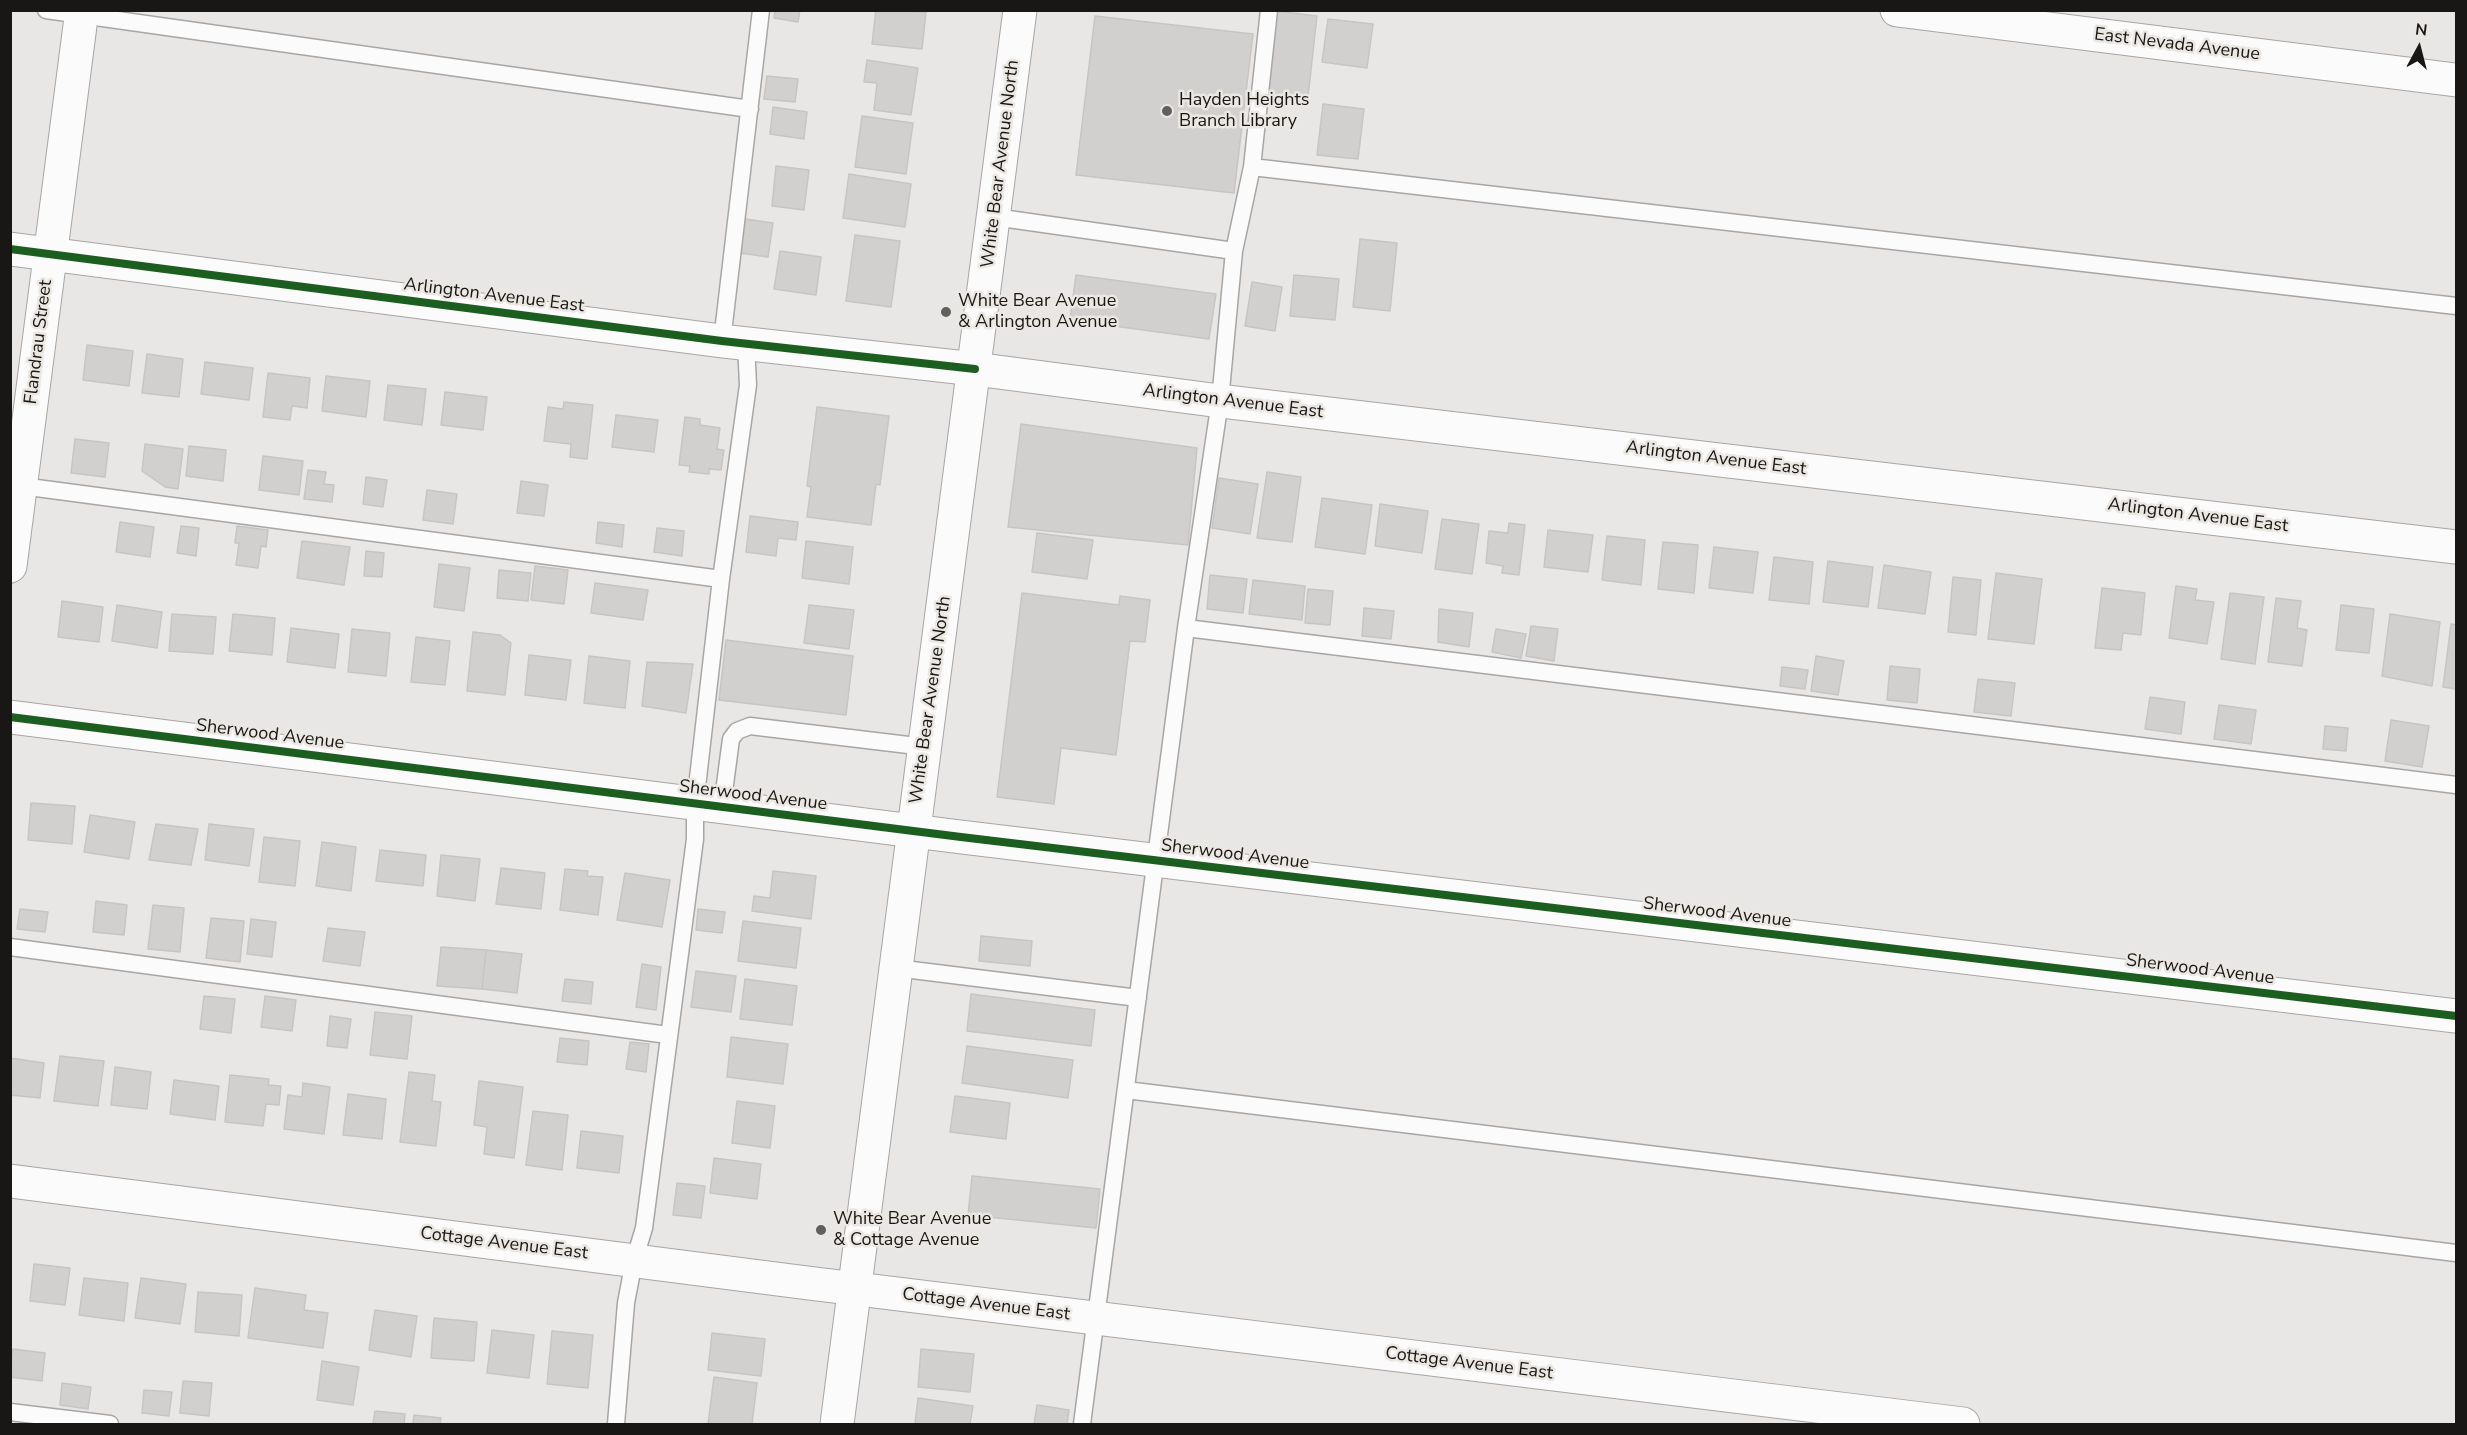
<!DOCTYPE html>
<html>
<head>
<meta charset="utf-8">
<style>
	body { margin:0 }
	#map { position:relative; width:2467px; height:1435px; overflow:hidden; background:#e9e7e5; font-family:"Nunito Sans",sans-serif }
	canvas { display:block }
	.frame { position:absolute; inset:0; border:12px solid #181715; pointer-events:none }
	.north { position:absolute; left:2389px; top:18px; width:60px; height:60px; -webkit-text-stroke:4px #ebe7e3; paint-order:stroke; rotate:7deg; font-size:16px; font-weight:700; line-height:24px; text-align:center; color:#181715 }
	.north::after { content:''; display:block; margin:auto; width:21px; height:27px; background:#181715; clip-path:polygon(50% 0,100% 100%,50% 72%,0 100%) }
</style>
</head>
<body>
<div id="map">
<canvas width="2467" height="1435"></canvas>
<div class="frame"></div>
<div class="north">N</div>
</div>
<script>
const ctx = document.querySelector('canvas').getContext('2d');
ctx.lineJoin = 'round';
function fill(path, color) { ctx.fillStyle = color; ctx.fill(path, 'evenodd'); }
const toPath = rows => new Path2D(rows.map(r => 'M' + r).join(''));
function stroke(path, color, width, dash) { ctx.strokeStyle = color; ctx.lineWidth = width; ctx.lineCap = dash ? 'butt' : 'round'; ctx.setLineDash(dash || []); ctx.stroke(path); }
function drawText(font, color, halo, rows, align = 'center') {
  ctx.font = font + ' "Nunito Sans",sans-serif'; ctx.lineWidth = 5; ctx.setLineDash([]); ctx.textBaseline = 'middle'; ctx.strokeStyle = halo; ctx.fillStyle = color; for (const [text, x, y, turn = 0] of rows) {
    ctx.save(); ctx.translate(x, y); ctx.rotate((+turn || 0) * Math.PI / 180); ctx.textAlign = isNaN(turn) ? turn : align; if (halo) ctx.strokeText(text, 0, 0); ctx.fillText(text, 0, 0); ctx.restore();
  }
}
const building = toPath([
	[775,10,800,10,798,22,774,18,775,10],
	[876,10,926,12,922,49,872,44,876,10],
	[1275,11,1317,16,1307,106,1265,101,1275,11],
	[1095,16,1253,34,1234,193,1076,175,1095,16],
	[1328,19,1373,24,1367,68,1322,62,1328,19],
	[867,60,918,68,911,115,874,110,877,83,864,82,867,60],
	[767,76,798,79,795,102,764,99,767,76],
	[1323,104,1364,109,1358,159,1317,155,1323,104],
	[773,107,807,112,804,139,770,134,773,107],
	[862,116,913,123,906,174,855,167,862,116],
	[776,166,809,170,804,210,772,206,776,166],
	[849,174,911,184,905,227,843,218,849,174],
	[745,219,773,223,768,257,740,253,745,219],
	[855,235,900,241,891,307,846,301,855,235],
	[1360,239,1397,243,1390,311,1353,307,1360,239],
	[780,251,821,257,816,295,774,289,780,251],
	[1076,275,1216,294,1209,339,1070,320,1076,275],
	[1294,275,1339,279,1335,320,1290,316,1294,275],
	[1252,282,1282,287,1275,331,1245,326,1252,282],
	[87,345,133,351,129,386,83,380,87,345],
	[147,354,183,359,179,397,142,393,147,354],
	[205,362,253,368,249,400,201,394,205,362],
	[268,373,310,378,307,408,292,406,290,420,263,417,268,373],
	[326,376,370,381,366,417,322,411,326,376],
	[388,385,426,389,422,425,384,420,388,385],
	[445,392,487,397,483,430,441,425,445,392],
	[564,402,593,405,587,459,570,457,571,444,544,441,548,407,563,409,564,402],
	[817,407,889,416,880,485,876,484,871,525,807,517,811,487,807,486,817,407],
	[616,415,658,420,654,452,612,447,616,415],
	[685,417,700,419,700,425,720,428,717,449,724,450,721,470,709,469,709,474,689,472,690,466,679,465,685,417],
	[1021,424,1197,448,1188,545,1008,527,1021,424],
	[75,439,109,443,105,477,71,473,75,439],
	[145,444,183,449,178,489,165,487,142,471,145,444],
	[189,446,226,450,223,481,186,476,189,446],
	[263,456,303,461,299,495,259,490,263,456],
	[308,470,326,472,324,484,334,485,332,502,304,499,308,470],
	[1267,472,1301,477,1292,542,1257,538,1267,472],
	[366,477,387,480,383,507,363,504,366,477],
	[1219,478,1258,484,1250,534,1212,528,1219,478],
	[521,481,548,485,544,516,517,513,521,481],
	[427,490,457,494,453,524,423,520,427,490],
	[1322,498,1372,505,1365,554,1315,547,1322,498],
	[1380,504,1428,511,1422,553,1375,546,1380,504],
	[750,516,798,522,796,540,778,538,776,556,746,552,750,516],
	[1442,519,1479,524,1472,574,1435,569,1442,519],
	[120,522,154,527,150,557,116,552,120,522],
	[598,522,624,525,622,547,596,543,598,522],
	[1509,523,1525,525,1519,575,1502,573,1503,566,1486,563,1489,531,1508,533,1509,523],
	[181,526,199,528,196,556,177,553,181,526],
	[237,526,268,530,266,547,261,546,258,568,236,565,239,543,235,543,237,526],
	[657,528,684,531,682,556,654,552,657,528],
	[1548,530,1593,535,1588,572,1544,567,1548,530],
	[1037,533,1093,540,1087,579,1032,572,1037,533],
	[1607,536,1645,540,1641,585,1602,580,1607,536],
	[302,541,350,547,344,585,297,578,302,541],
	[806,541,853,547,849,584,802,578,806,541],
	[1663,542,1698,545,1694,593,1658,589,1663,542],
	[1714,547,1758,552,1753,593,1709,588,1714,547],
	[366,551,384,553,382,577,364,576,366,551],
	[1774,557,1813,562,1809,604,1769,600,1774,557],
	[1828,561,1873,567,1868,607,1823,602,1828,561],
	[439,564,470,568,464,611,434,607,439,564],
	[1884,565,1931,572,1925,614,1878,608,1884,565],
	[535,566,568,570,564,604,531,600,535,566],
	[499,570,531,573,528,601,497,598,499,570],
	[1996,573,2042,579,2034,644,1988,639,1996,573],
	[1210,575,1247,579,1243,613,1207,609,1210,575],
	[1953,577,1981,580,1976,635,1948,632,1953,577],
	[1253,580,1305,586,1302,620,1249,614,1253,580],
	[595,583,648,590,643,620,591,613,595,583],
	[2176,586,2197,589,2195,600,2214,602,2207,644,2169,638,2176,586],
	[2102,588,2145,593,2141,635,2123,633,2121,650,2095,648,2102,588],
	[1308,589,1333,591,1330,625,1305,623,1308,589],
	[1022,593,1119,605,1120,596,1150,600,1145,642,1130,641,1116,755,1061,748,1054,804,997,797,1022,593],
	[2230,593,2264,597,2255,664,2221,659,2230,593],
	[2276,598,2301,601,2297,628,2307,630,2302,666,2268,662,2276,598],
	[62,601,103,607,99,642,58,637,62,601],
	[117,605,162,612,157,648,112,641,117,605],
	[809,605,854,610,849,649,804,643,809,605],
	[2341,605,2374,609,2369,653,2336,650,2341,605],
	[1364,608,1394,611,1391,639,1362,636,1364,608],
	[1439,609,1473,613,1469,647,1438,642,1439,609],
	[172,614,216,617,213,654,169,651,172,614],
	[233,614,275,618,272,655,229,651,233,614],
	[2390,614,2440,622,2432,686,2382,676,2390,614],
	[2451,624,2456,625,2456,689,2443,687,2451,624],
	[1531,626,1558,629,1554,661,1526,656,1531,626],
	[291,628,339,634,335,668,287,662,291,628],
	[352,629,390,633,386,676,348,672,352,629],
	[1496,629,1526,634,1521,658,1492,652,1496,629],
	[473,632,500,635,511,643,505,695,467,691,473,632],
	[416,637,450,641,445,685,411,682,416,637],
	[726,640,853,656,846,715,719,700,726,640],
	[529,655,571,660,566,700,525,695,529,655],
	[589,656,630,661,625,708,584,703,589,656],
	[1816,656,1844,661,1838,695,1811,691,1816,656],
	[647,662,693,664,686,713,642,706,647,662],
	[1890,666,1920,669,1917,703,1887,700,1890,666],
	[1782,667,1808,670,1805,689,1780,686,1782,667],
	[1978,679,2015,683,2011,716,1974,712,1978,679],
	[2150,697,2185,702,2181,734,2145,729,2150,697],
	[2219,705,2256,710,2251,744,2214,739,2219,705],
	[2391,720,2429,726,2422,767,2385,761,2391,720],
	[2325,726,2348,728,2346,751,2323,749,2325,726],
	[31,803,75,806,72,844,28,840,31,803],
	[90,815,135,822,129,859,84,852,90,815],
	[156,824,198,829,191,865,149,860,156,824],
	[209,824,254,829,249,866,205,860,209,824],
	[264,837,300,841,295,886,259,882,264,837],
	[322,842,356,847,351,891,316,886,322,842],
	[380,850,426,855,423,886,376,881,380,850],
	[441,855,480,859,475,901,437,896,441,855],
	[501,868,545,873,541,909,496,904,501,868],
	[565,869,588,871,587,876,603,877,598,915,560,910,565,869],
	[773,871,816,876,811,919,752,911,754,896,770,898,773,871],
	[625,873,670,880,662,927,617,920,625,873],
	[96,901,127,905,124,935,93,932,96,901],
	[153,905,184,908,180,952,148,949,153,905],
	[20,909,48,912,45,932,17,929,20,909],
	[698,909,725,912,722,933,696,930,698,909],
	[211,918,244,921,240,962,206,958,211,918],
	[251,919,276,922,272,957,247,954,251,919],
	[743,921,801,928,796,968,738,961,743,921],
	[328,928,365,932,360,966,323,961,328,928],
	[981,936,1032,941,1030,966,979,961,981,936],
	[441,947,486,950,482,989,437,986,441,947],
	[486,950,522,954,517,993,482,989,486,950],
	[642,964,661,967,656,1010,636,1007,642,964],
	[696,971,736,976,731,1012,691,1007,696,971],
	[565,979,593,982,591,1004,562,1001,565,979],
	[745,979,797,986,792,1025,740,1019,745,979],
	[971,994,1095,1010,1091,1046,967,1031,971,994],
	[204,996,235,999,231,1033,200,1029,204,996],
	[265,996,296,1000,292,1031,261,1027,265,996],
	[375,1012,412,1016,407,1059,370,1055,375,1012],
	[330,1016,351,1019,347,1048,327,1046,330,1016],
	[731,1037,788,1044,783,1084,727,1077,731,1037],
	[560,1038,589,1041,587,1065,557,1062,560,1038],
	[630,1042,649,1044,646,1072,626,1069,630,1042],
	[967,1046,1073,1060,1068,1098,962,1083,967,1046],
	[60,1056,104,1061,98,1106,54,1101,60,1056],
	[10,1058,44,1063,40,1098,10,1095,10,1058],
	[115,1067,151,1072,147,1109,111,1105,115,1067],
	[409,1072,435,1075,432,1101,441,1102,436,1146,400,1142,409,1072],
	[230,1075,269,1079,268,1085,281,1086,279,1105,266,1104,263,1126,225,1122,230,1075],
	[174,1080,219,1086,215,1120,170,1114,174,1080],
	[479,1081,523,1087,514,1158,484,1154,487,1127,474,1125,479,1081],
	[303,1083,330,1087,324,1134,284,1129,288,1095,302,1097,303,1083],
	[348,1094,386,1099,382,1139,343,1135,348,1094],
	[955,1096,1010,1103,1006,1139,950,1132,955,1096],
	[737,1101,775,1106,770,1148,732,1143,737,1101],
	[533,1111,568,1115,562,1170,526,1165,533,1111],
	[581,1131,623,1136,619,1173,577,1168,581,1131],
	[714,1158,761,1164,757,1199,710,1193,714,1158],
	[972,1176,1100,1189,1096,1228,968,1215,972,1176],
	[677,1183,705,1186,701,1218,673,1215,677,1183],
	[34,1264,70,1268,65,1305,30,1301,34,1264],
	[84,1278,128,1283,124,1321,79,1315,84,1278],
	[141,1278,186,1284,180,1324,135,1318,141,1278],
	[255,1288,306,1295,304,1310,328,1313,323,1348,248,1338,255,1288],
	[198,1292,242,1295,239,1336,195,1332,198,1292],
	[375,1310,417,1316,411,1357,369,1350,375,1310],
	[434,1318,477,1322,474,1361,431,1358,434,1318],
	[492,1330,534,1335,529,1378,487,1373,492,1330],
	[552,1331,593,1335,588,1388,547,1384,552,1331],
	[712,1333,765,1339,761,1376,708,1370,712,1333],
	[13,1349,45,1353,42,1381,10,1377,13,1349],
	[921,1349,974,1354,970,1392,918,1387,921,1349],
	[322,1361,359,1367,353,1405,317,1400,322,1361],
	[714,1377,757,1383,752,1424,708,1424,714,1377],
	[183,1381,212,1383,209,1416,180,1413,183,1381],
	[62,1383,91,1387,88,1409,60,1405,62,1383],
	[144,1390,172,1392,169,1416,142,1413,144,1390],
	[918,1398,973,1406,970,1424,915,1424,918,1398],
	[1037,1405,1069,1410,1067,1424,1034,1424,1037,1405],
	[375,1411,405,1414,404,1424,373,1424,375,1411],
	[414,1415,441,1418,440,1424,413,1424,414,1415]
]);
const service = toPath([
	[46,10,750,109],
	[1252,167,2456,306],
	[994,217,1234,251],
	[722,341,761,10],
	[14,485,721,579],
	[1186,628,2456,785],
	[722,807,731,739,737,731,750,726,925,747],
	[10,947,668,1035],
	[896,968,1138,998],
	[1126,1090,2456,1253],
	[10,1412,110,1424],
	[616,1424,626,1303,634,1261,644,1228,695,839,695,804,721,579,748,385,746,343],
	[1082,1424,1186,628,1220,401,1234,251,1252,167,1269,10]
]);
const minor = toPath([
	[1897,10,2456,80],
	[975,369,1220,401,2456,547],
	[10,566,82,10],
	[10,717,961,837,2456,1016],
	[10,1181,808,1283,1963,1424]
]);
const tertiary = toPath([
	[10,249,722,341,975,369]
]);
const secondary = toPath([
	[837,1424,1020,10]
]);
const cycleway = toPath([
	[10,249,722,341,975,369],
	[10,717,961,837,2456,1016]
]);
const markers = [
	[1167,111,6,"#61605e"],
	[946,312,6,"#61605e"],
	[821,1230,6,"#61605e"]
];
const streetNames = [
	["East Nevada Avenue",2177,45,7],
	["White Bear Avenue North",1001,164,-83],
	["Arlington Avenue East",494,296,7],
	["Flandrau Street",39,342,-83],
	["Arlington Avenue East",1233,402,7],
	["Arlington Avenue East",1716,459,7],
	["Arlington Avenue East",2198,516,7],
	["White Bear Avenue North",931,700,-82],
	["Sherwood Avenue",270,735,7],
	["Sherwood Avenue",753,796,7],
	["Sherwood Avenue",1235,855,7],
	["Sherwood Avenue",1717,913,7],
	["Sherwood Avenue",2200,970,7],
	["Cottage Avenue East",504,1244,7],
	["Cottage Avenue East",986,1305,7],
	["Cottage Avenue East",1469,1364,7]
];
const poiNames = [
	["Hayden Heights",1179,101],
	["Branch Library",1179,122],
	["White Bear Avenue",958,302],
	["& Arlington Avenue",958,323],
	["White Bear Avenue",833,1220],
	["& Cottage Avenue",833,1241]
];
fill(building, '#d2d0cf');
stroke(building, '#c7c5c3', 1.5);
stroke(service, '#a8a6a5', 19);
stroke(minor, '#a8a6a5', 35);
stroke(tertiary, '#a8a6a5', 35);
stroke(secondary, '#a8a6a5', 35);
stroke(service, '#fcfbfb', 16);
stroke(minor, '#fcfbfb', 33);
stroke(tertiary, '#fcfbfb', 33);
stroke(secondary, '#fcfbfb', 33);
stroke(cycleway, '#1b5e20', 8);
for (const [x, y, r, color] of markers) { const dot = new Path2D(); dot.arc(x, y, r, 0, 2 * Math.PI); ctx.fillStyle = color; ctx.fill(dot); stroke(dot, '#ebe7e3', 2); }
drawText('18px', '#181715', '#ebe7e3', streetNames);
drawText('18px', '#181715', '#ebe7e3', poiNames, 'left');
</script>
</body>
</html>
